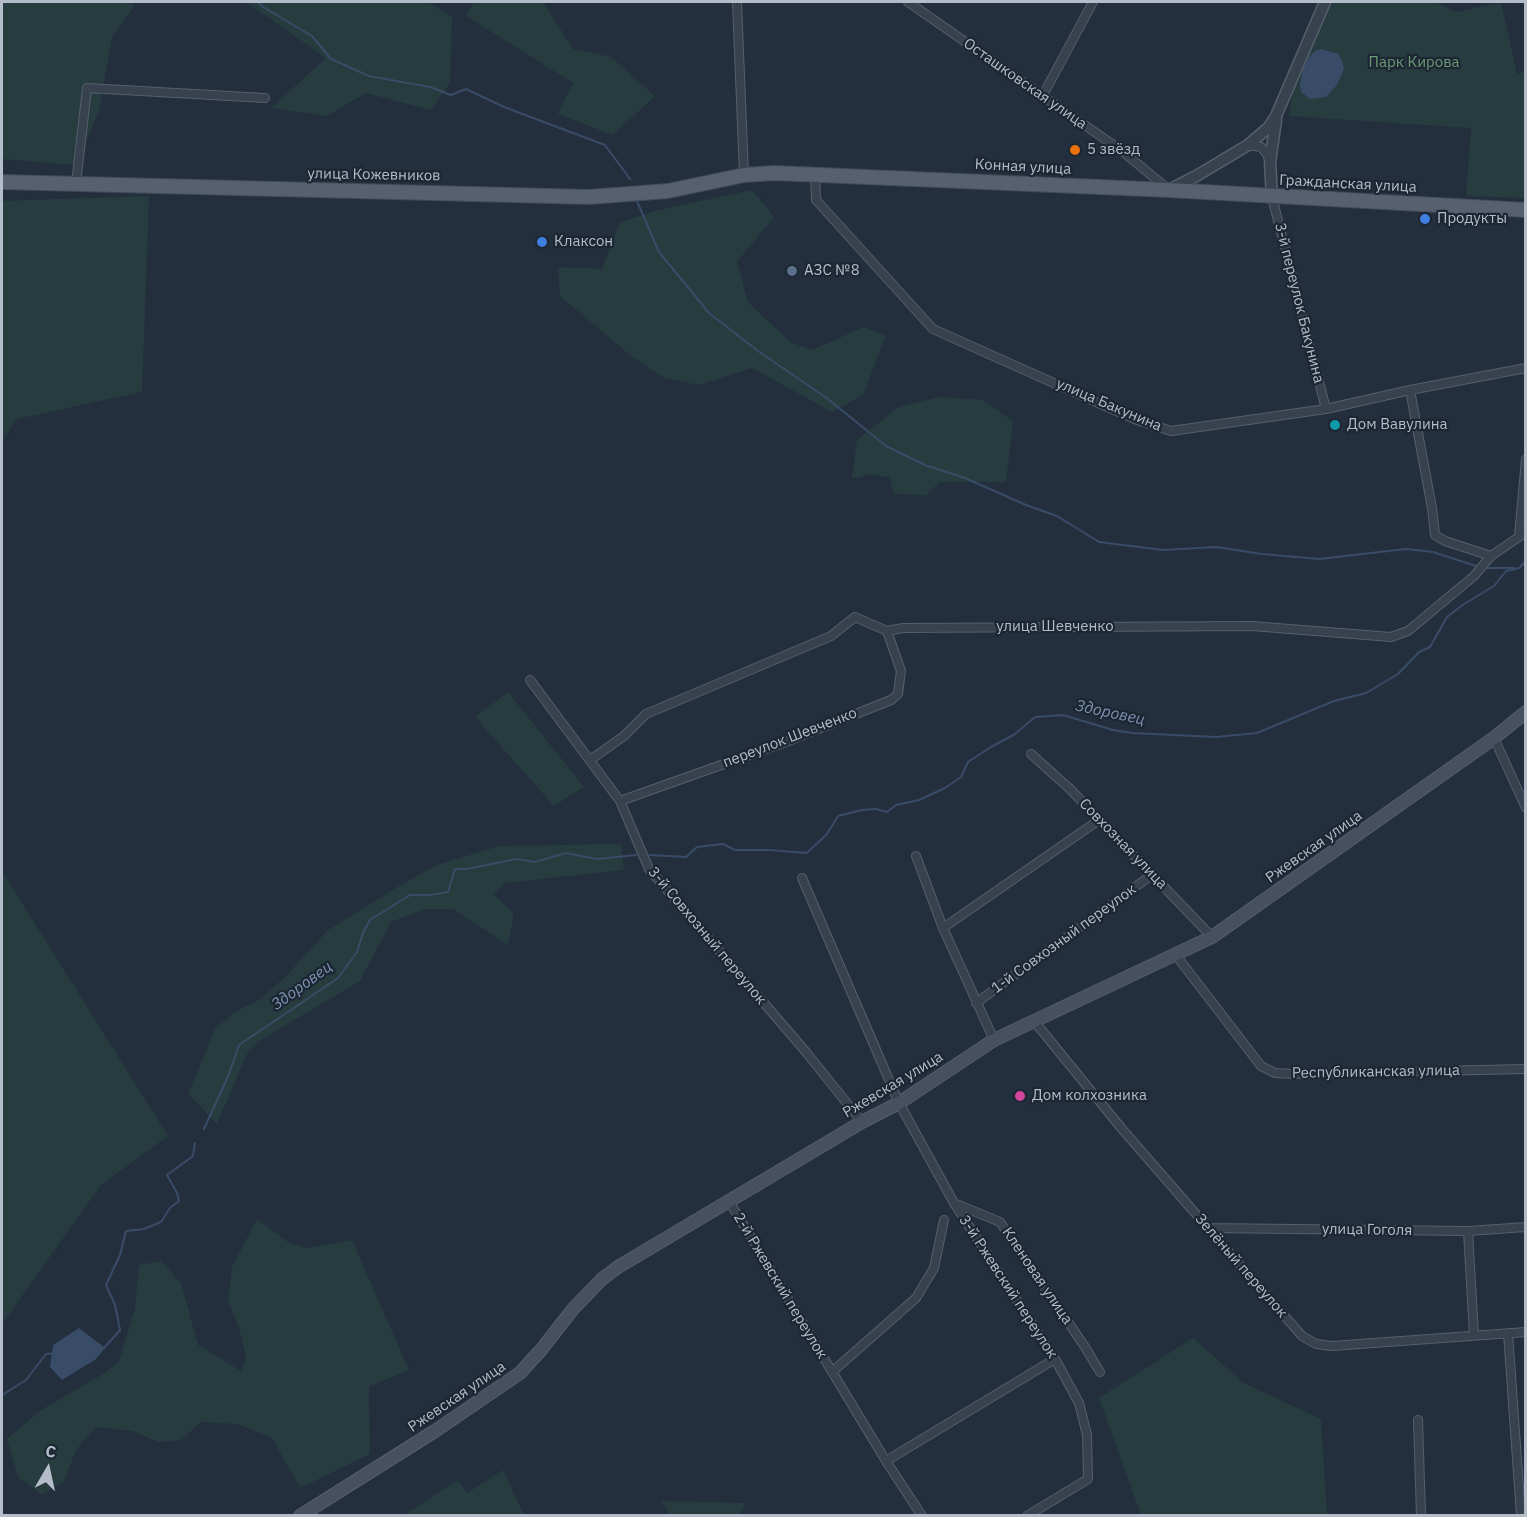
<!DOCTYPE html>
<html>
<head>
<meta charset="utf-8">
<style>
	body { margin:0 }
	#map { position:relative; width:1527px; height:1517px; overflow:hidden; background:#242f3e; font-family:"IBM Plex Sans",sans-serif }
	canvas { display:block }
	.frame { position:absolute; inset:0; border:3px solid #b4bcc9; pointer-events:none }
	.north { position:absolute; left:18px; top:1439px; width:60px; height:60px; -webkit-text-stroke:4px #1d2633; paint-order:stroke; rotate:9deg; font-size:16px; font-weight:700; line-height:24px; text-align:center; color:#b4bcc9 }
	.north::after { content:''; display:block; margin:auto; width:21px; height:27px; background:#b4bcc9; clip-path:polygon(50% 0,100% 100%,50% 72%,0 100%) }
</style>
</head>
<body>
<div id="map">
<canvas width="1527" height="1517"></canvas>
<div class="frame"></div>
<div class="north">С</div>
</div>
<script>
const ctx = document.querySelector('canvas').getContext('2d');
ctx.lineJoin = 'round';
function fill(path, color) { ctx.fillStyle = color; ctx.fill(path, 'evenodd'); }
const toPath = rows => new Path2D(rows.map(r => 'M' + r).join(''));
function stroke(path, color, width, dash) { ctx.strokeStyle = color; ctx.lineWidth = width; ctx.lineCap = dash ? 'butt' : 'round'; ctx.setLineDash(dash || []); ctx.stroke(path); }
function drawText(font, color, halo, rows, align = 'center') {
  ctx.font = font + ' "IBM Plex Sans",sans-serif'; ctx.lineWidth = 4.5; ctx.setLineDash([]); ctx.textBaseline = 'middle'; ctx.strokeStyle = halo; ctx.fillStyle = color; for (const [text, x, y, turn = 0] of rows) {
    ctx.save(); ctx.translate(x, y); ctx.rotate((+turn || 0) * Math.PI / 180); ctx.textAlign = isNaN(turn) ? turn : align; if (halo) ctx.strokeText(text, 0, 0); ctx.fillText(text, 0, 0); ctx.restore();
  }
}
const green = toPath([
	[2,2,133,2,134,7,112,37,99,110,76,165,2,159],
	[246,2,428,2,452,17,450,83,431,110,366,93,327,116,271,108,326,58],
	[474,2,543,2,573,49,611,57,655,96,613,135,558,114,573,83,466,16],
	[1330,2,1435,2,1457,12,1501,2,1517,74,1525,72,1525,198,1466,196,1471,128,1289,116,1294,82],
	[752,190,774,217,737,262,748,302,790,342,812,350,864,327,886,335,863,395,832,412,752,368,699,385,664,378,631,356,560,296,558,267,602,269,620,222,659,210],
	[149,196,142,392,17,419,2,441,2,201],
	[938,397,983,400,1013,421,1006,482,940,482,926,495,894,494,890,478,871,474,852,479,857,440,899,407],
	[508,692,584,787,554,806,475,717],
	[621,844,624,870,504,883,494,895,514,914,508,945,453,909,425,909,391,922,360,981,262,1039,247,1054,217,1124,188,1094,215,1029,233,1013,259,1000,286,976,328,930,406,882,434,866,499,846],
	[2,871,168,1136,101,1185,2,1324],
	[257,1219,288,1242,307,1248,352,1240,409,1370,369,1387,370,1454,300,1488,272,1438,237,1424,201,1422,181,1440,158,1442,133,1431,96,1427,76,1450,64,1481,42,1495,18,1477,7,1439,41,1410,103,1374,119,1362,135,1308,139,1265,161,1261,181,1283,198,1345,241,1371,246,1357,239,1328,228,1300,232,1267],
	[1193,1338,1244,1383,1321,1419,1327,1515,1141,1515,1099,1398],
	[503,1470,524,1515,404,1515,458,1480,467,1493],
	[661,1501,746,1503,739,1515,671,1516]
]);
const water = toPath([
	[1321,49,1338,54,1342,61,1344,69,1337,85,1326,97,1310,99,1301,92,1300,84,1303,69,1310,56,1315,51],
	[79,1328,105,1348,96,1359,62,1380,50,1367,53,1345]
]);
const stream = toPath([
	[258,2,263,7,312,36,331,59,369,76,430,87,451,95,466,89,504,107,605,145,630,179],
	[637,201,659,252,709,313,758,351,828,399,886,446,925,465,965,478,1026,505,1057,516,1099,542,1163,550,1216,547,1262,554,1319,559,1406,549,1433,552,1476,566],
	[1487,568,1514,568],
	[650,855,686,857,697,847,723,844,735,850,769,850,807,853,827,834,838,816,862,810,876,809,887,812,896,805,919,800,945,788,961,777,968,762,991,747,1015,734,1035,717,1063,715,1113,730,1132,733,1216,737,1257,733,1334,701,1366,693,1398,674,1419,652,1430,647,1447,617,1464,604,1494,586,1506,571,1519,568,1526,561],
	[204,1129,229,1074,239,1045,338,978,357,952,363,933,370,920,410,895,430,895,448,892,455,869,467,869,516,859,535,862,566,853,597,859,636,855],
	[104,1348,120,1330,115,1305,106,1285,120,1255,126,1231,144,1229,161,1222,170,1208,179,1201,177,1193,167,1175,193,1156,195,1143],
	[2,1395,26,1380,46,1354,56,1353]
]);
const minor = toPath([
	[737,2,744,175],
	[908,2,1122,151,1168,189],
	[1043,95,1093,2],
	[1248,145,1261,147,1267,154,1270,162],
	[815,175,816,200,933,329,1134,419,1171,431,1326,409,1410,390,1526,368],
	[76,184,87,88,265,98],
	[1272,197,1326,409],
	[1410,390,1432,508,1435,535,1445,541,1491,556],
	[1519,536,1526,459],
	[530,680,620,801,649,869,806,1052,862,1122],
	[1494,738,1526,808],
	[1031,754,1070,789,1212,937],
	[590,760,624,736,646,714,831,636,855,617,887,631,903,628,1252,626,1391,637,1408,631,1474,576,1491,556,1526,532],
	[620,801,783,743,891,700,898,694,901,671,887,631],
	[916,856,943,928,994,1040],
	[802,878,899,1103,954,1203,1055,1359,1079,1403,1087,1435,1088,1479,1027,1516],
	[943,928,1099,820],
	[1175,954,1261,1066,1275,1073,1295,1074,1526,1069],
	[976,1003,1153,874],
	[1034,1021,1122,1129,1302,1336,1316,1344,1332,1346,1526,1332],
	[729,1201,886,1461,922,1516],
	[954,1203,1000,1222,1085,1347,1100,1372],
	[1208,1228,1468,1231,1526,1227],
	[1468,1231,1474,1335],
	[1508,1333,1521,1516],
	[832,1372,916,1298,934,1268,944,1220],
	[1418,1420,1421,1516],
	[886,1461,1055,1359]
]);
const tertiary = toPath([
	[1169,190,1198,175,1248,145,1269,127,1276,116,1325,2],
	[1272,197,1270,162,1276,120]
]);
const secondary = toPath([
	[300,1516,435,1431,520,1373,541,1350,573,1309,602,1279,618,1267,862,1122,899,1103,994,1040,1212,937,1494,738,1526,712]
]);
const primary = toPath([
	[2,182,589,197,668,191,744,175,774,173,1169,190,1526,210]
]);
const markers = [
	[1075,150,6,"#e8710a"],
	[1425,219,6,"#3f7fe0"],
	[542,242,6,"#3f7fe0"],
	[792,271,6,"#5c6f8a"],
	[1335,425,6,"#0f9aa8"],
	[1020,1096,6,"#d1479c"]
];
const parkNames = [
	["Парк Кирова",1414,63]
];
const streetNames = [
	["Осташковская улица",1025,84,35],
	["Конная улица",1023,167,3],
	["улица Кожевников",374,175,1],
	["Гражданская улица",1348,184,3],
	["3-й переулок Бакунина",1299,303,76],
	["улица Бакунина",1109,405,23],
	["улица Шевченко",1055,627],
	["переулок Шевченко",790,738,-21],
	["Совхозная улица",1123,844,46],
	["Ржевская улица",1314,847,-35],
	["3-й Совхозный переулок",707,936,50],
	["1-й Совхозный переулок",1064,939,-36],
	["Республиканская улица",1376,1072,-1],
	["Ржевская улица",893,1085,-31],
	["улица Гоголя",1367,1230,1],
	["Зелёный переулок",1241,1266,49],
	["Кленовая улица",1037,1276,56],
	["2-й Ржевский переулок",780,1286,59],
	["3-й Ржевский переулок",1008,1287,57],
	["Ржевская улица",457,1397,-34]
];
const poiNames = [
	["5 звёзд",1087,150],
	["Продукты",1437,219],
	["Клаксон",554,242],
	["АЗС №8",804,271],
	["Дом Вавулина",1347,425],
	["Дом колхозника",1032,1096]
];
const waterNames = [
	["Здоровец",1110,713,12],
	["Здоровец",302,986,-36]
];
fill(green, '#263c3f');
fill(water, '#394c67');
stroke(stream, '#394c67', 2);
stroke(minor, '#565f6c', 10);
stroke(tertiary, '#565f6c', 13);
stroke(secondary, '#565f6c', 14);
stroke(primary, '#414a57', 16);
stroke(minor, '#38414e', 8);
stroke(tertiary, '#38414e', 10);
stroke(secondary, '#465061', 12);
stroke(primary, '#56606e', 14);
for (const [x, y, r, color] of markers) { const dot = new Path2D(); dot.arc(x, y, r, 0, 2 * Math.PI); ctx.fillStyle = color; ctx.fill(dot); stroke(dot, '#1d2633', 2); }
drawText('15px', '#6b9a76', '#1d2633', parkNames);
drawText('15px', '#b4bcc9', '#1d2633', streetNames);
drawText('15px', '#b4bcc9', '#1d2633', poiNames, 'left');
drawText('italic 16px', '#7c92b1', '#1d2633', waterNames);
</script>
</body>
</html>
